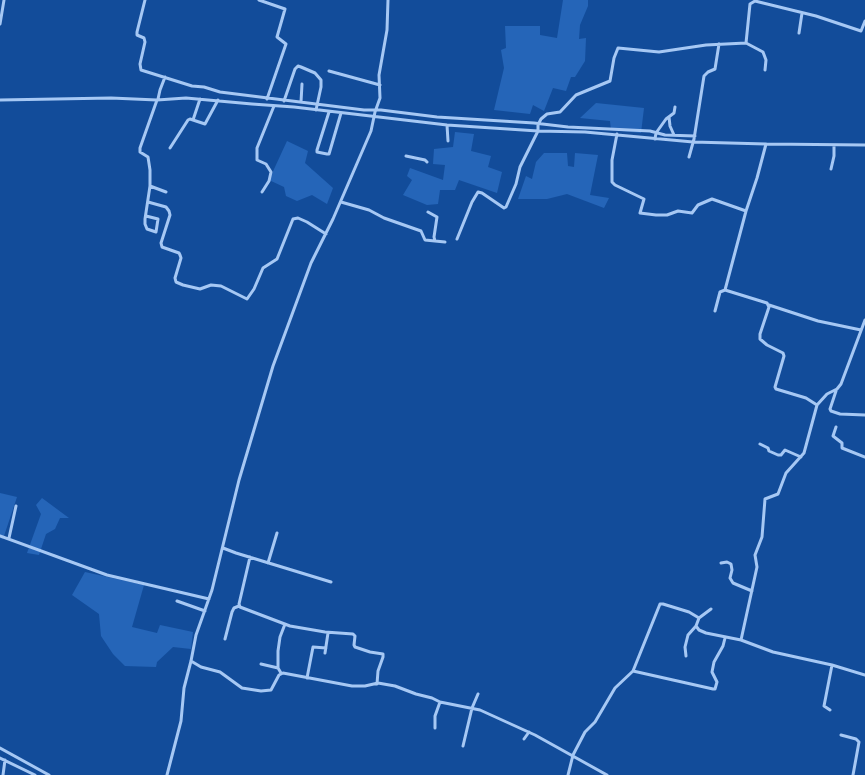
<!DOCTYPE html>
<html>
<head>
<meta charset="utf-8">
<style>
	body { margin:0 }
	canvas { display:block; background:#124c9a }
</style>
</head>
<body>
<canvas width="865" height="775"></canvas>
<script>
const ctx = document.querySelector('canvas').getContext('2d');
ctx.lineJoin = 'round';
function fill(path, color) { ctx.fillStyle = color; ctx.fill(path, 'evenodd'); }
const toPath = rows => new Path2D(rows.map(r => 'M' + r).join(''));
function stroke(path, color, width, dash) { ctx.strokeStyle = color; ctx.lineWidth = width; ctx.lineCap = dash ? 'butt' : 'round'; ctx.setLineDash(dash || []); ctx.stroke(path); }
const green = toPath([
	[563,0,588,0,588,6,580,25,579,39,586,38,585,61,575,77,571,77,566,91,553,88,544,111,533,105,530,114,494,110,504,68,501,50,506,48,505,26,540,26,540,35,557,38],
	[596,103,644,108,641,133,611,130,610,121,580,118],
	[455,132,474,134,471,151,491,156,488,167,502,172,497,193,459,180,455,190,440,190,438,204,427,205,403,195,412,180,407,176,410,168,443,180,445,165,433,164,434,149,453,147],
	[287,141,308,151,305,163,333,188,327,204,312,195,297,201,286,196,284,187,269,180],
	[544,153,567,153,568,166,574,167,575,153,598,155,590,195,609,198,604,208,567,194,547,199,518,199,526,176,532,179,536,162],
	[0,493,17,497,3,539,0,538],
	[42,498,69,518,60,518,55,529,46,534,39,555,27,553,41,514,36,505],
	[85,572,144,585,132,627,157,633,160,625,193,632,191,649,173,647,157,662,156,667,125,666,113,654,101,636,99,614,72,595]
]);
const street = toPath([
	[145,0,137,32,137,35,144,38,145,42,140,64,141,70,192,86,204,87,220,92,364,110,381,110,437,117,534,123,568,127,650,131,665,135,695,136],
	[259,0,285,9,277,37,286,44,267,99],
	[0,24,4,0],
	[799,33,802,13],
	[746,43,763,52,766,60,765,70],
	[329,71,380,85],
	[158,99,160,90,165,77],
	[0,100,111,98,157,100,186,98,252,104,294,107,447,125,538,131,585,132,693,142,766,144,865,145],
	[284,101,295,69,298,66,301,67,315,73,321,80,321,87,316,110],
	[301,102,302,84],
	[329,112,317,150,317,152,327,154,329,154,341,113],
	[669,117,670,126,674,135],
	[193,120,200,99],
	[447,125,448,141],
	[617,134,612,160,612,182,615,185,644,199,640,213,656,215,667,215,678,211,692,213,698,205,712,199,746,211],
	[655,139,656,133,666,119,674,113,675,107],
	[170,148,188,120,190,119,205,124,218,100],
	[406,156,425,160,427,162],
	[689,157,694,139,704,76,708,72,715,69,719,44],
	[831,169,834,156,834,145],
	[150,186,166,192],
	[262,192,269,181,271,172,266,164,257,160,257,148,274,106],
	[148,202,166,207,169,211,170,215,161,243,162,247,179,253,180,255,181,258,175,278,176,282,183,285,200,289,211,285,221,286,247,299,254,289,263,268,277,259,293,219,298,218,307,222,326,234],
	[341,202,369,210,384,218,421,231,425,240,445,242],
	[428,212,437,217,434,237,435,241],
	[146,216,158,219,156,232,147,229,145,224,145,219,150,186,150,170,148,157,140,152,140,148,157,100],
	[457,239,472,202,478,192,482,193,504,208,506,207,516,184,520,167,538,131,538,125,541,119,547,114,560,112,576,95,610,81,614,58,618,48,659,52,706,45,746,43,750,4,755,1,816,16,861,31,865,21],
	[725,290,767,303,769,307,760,334,760,339,767,345,783,353,784,356,775,387,776,389,806,398,817,405],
	[769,305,818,321,861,330],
	[715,311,720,292,725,290,746,211,757,178,766,144],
	[836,391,830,409,831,411,840,414,865,415],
	[836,427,833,436,842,443,842,448,865,457],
	[760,444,768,448,769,451,778,455,781,455,785,450,801,457],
	[0,536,107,575,209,599],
	[9,538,16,506],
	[223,548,236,553,331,582],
	[250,557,239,604,240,607,290,626,325,632,353,634,355,636,354,645,355,647,370,652,383,654,383,657,378,671,377,684],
	[268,563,277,533],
	[721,563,727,562,731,564,732,570,730,578,733,583,752,591],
	[177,601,205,611],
	[711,609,699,618,696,626,699,630,706,633,741,640,757,567,755,555,762,537,765,499,778,494,786,473,804,453,817,405,827,394,837,389,841,384,865,320],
	[225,639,232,612,234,608,239,606],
	[741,640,773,652,832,665,865,675],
	[325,653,328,633],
	[686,656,685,647,688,635,696,626],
	[191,661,201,667,220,672,242,688,261,691,271,690,279,675,283,673,352,686,365,686,378,683,395,686,416,694,432,698,440,702,480,710,535,735,607,775],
	[261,664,278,668],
	[633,671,713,689,715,689,717,682,712,672,714,662,723,646,725,638],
	[281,673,278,668,278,651,280,637,285,624],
	[307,678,313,647,326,648],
	[830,710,824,706,832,665],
	[435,728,435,716,440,702],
	[841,735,856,739,859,742,853,775],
	[524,739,529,732],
	[463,746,472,708,478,694],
	[0,748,49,775],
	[0,758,35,775],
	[3,775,5,760],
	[167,775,181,721,184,688,191,661,196,635,212,590,239,480,273,366,311,263,333,219,371,131,375,112,380,98,379,75,387,30,388,0],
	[568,775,573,755,585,732,595,722,615,688,633,671,660,604,663,604,689,612,699,618]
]);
fill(green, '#2565b8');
stroke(street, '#a6c8f4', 3);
</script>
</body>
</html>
